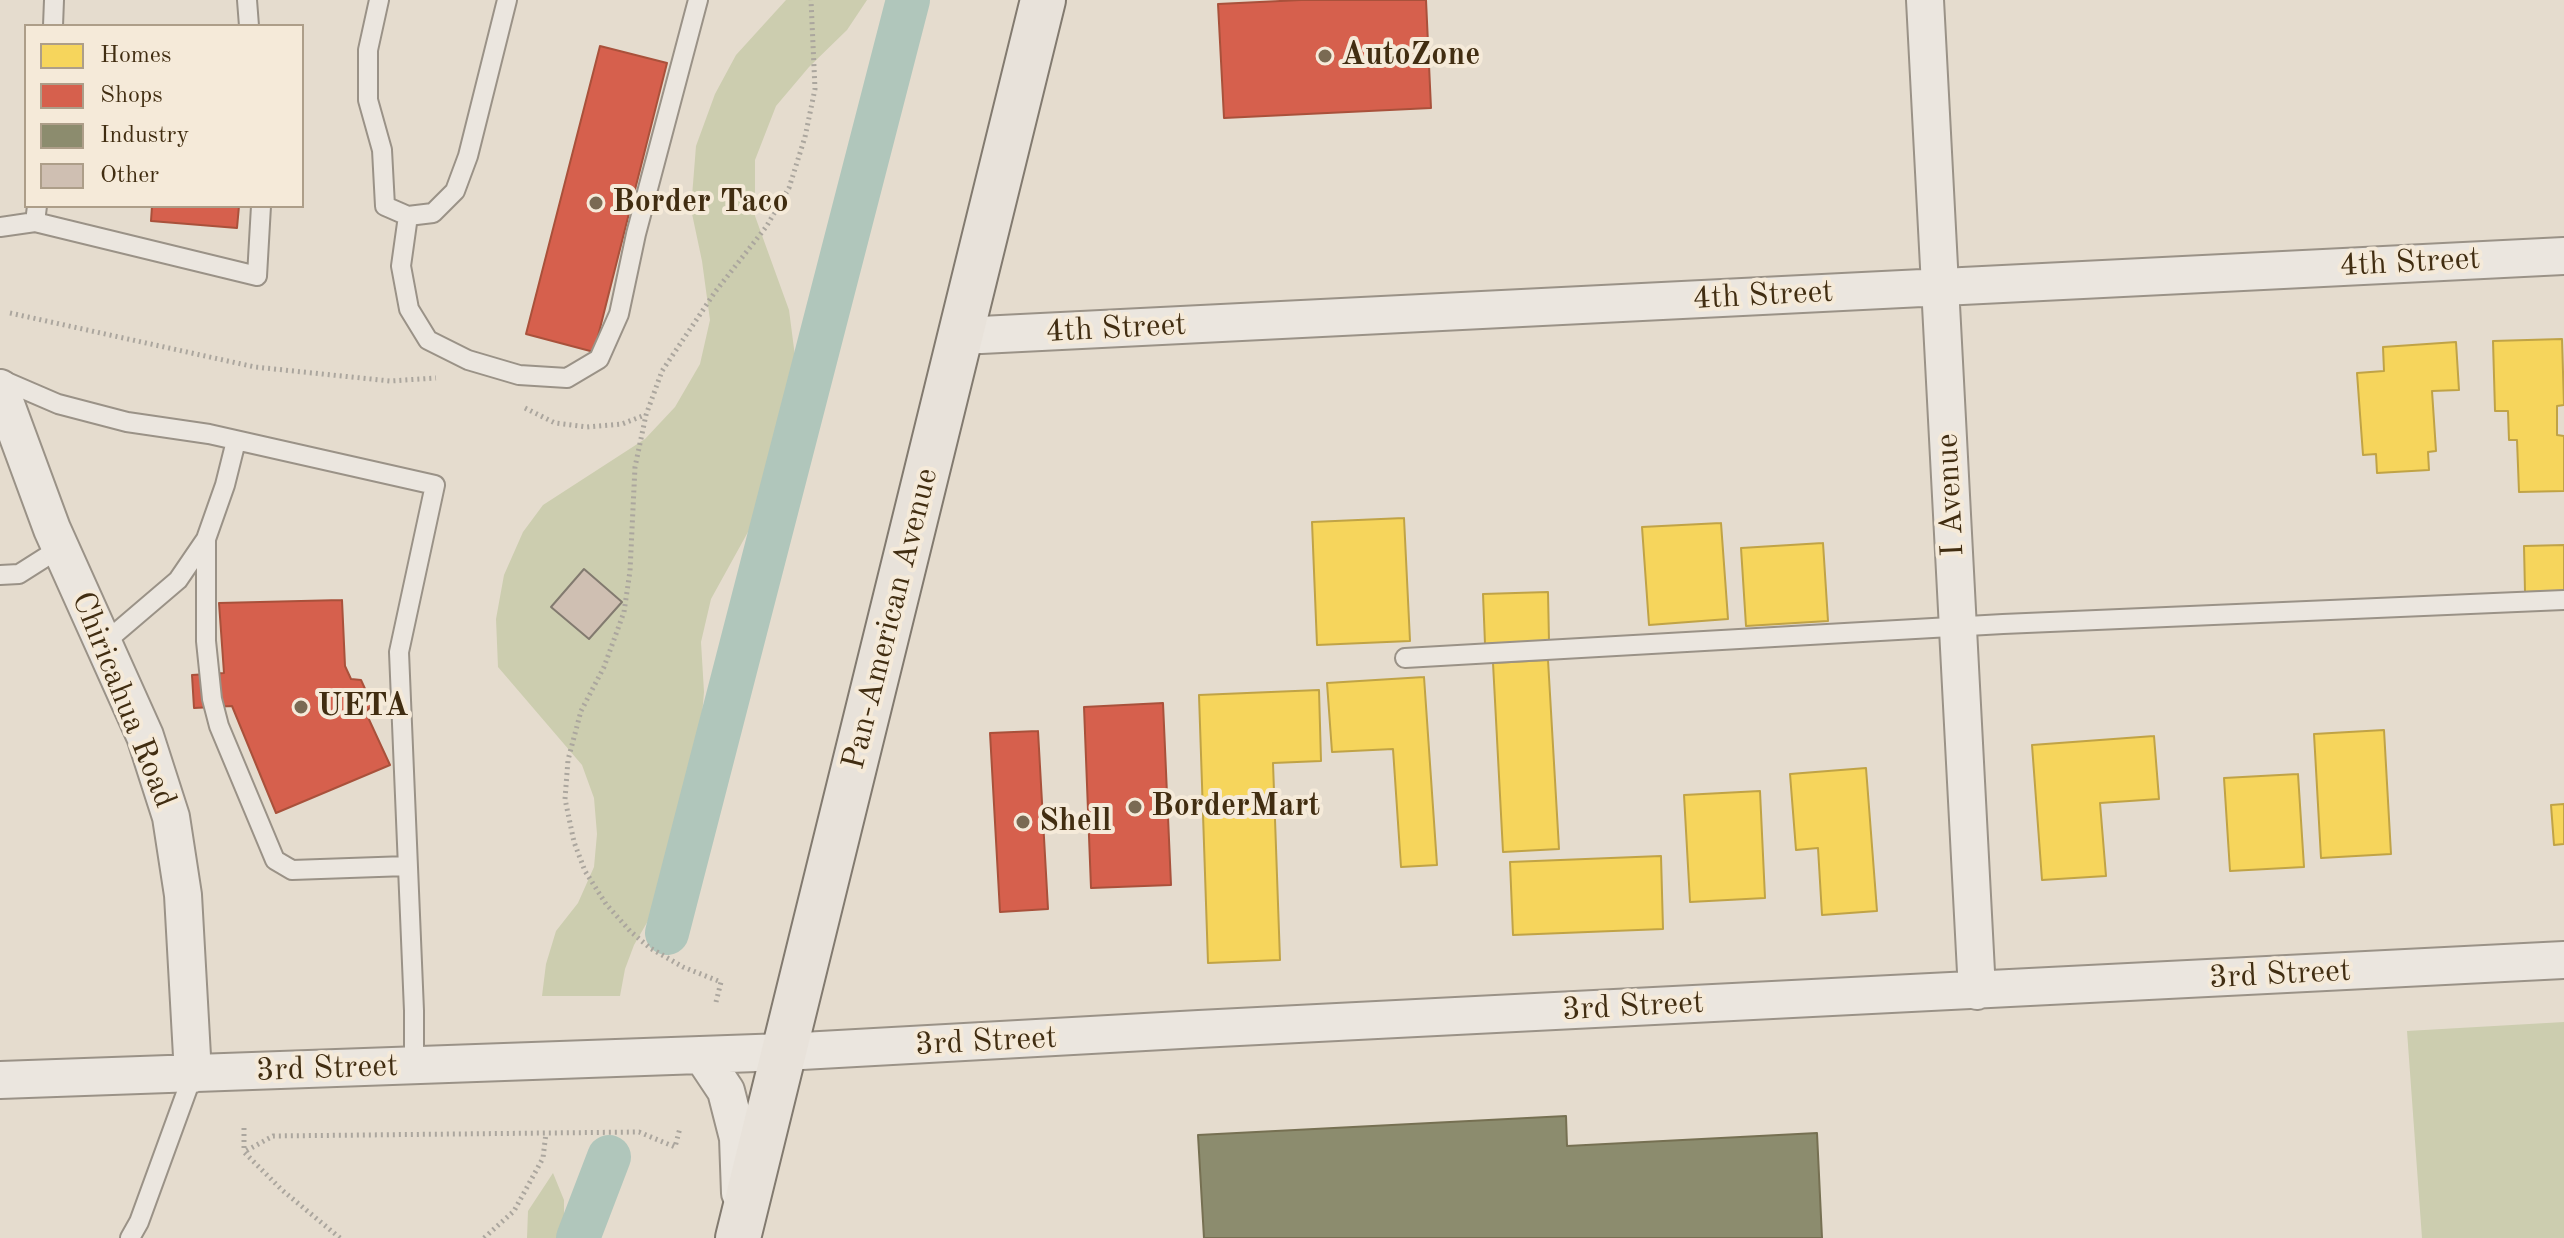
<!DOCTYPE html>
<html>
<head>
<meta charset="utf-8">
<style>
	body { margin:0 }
	#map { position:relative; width:2564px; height:1238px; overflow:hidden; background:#e5dcce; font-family:"Old Standard TT",serif }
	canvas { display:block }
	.legend { position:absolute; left:24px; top:24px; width:280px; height:184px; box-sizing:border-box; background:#f5ead9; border:2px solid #ad9e89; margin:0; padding:10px 14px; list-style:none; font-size:24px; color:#412d11 }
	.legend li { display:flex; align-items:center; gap:16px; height:40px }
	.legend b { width:40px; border:2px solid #ad9e89 }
</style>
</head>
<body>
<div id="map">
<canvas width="2564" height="1238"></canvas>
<ul class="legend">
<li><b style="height:22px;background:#f6d55c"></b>Homes</li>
<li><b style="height:22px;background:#d6604d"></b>Shops</li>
<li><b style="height:22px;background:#8c8c6e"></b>Industry</li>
<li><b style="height:22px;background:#cfbfb2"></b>Other</li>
</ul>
</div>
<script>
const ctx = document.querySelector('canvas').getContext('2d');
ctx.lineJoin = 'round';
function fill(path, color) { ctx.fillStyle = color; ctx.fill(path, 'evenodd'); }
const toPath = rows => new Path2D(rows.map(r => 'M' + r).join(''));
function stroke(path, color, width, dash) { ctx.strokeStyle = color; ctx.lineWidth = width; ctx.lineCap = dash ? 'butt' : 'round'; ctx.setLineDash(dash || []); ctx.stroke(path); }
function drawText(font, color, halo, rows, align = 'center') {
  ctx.font = font + ' "Old Standard TT",serif'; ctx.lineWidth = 8; ctx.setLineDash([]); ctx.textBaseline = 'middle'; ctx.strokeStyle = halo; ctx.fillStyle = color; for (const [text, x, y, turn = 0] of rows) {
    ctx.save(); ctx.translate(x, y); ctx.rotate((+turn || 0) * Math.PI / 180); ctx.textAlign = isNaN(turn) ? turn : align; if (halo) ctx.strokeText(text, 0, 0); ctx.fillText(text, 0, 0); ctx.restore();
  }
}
const green = toPath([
	[786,0,867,0,847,30,809,67,776,106,755,160,755,216,789,310,796,364,791,410,779,464,759,512,711,599,701,642,704,692,695,797,684,841,667,888,634,945,625,969,620,996,542,996,546,964,556,931,578,903,594,867,597,834,594,798,582,765,498,667,496,619,504,575,523,532,543,505,645,439,675,407,700,364,710,320,702,261,691,209,696,146,715,94,736,55],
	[2564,1022,2564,1238,2422,1238,2407,1031],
	[553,1173,564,1200,564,1238,527,1238,528,1211]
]);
const homes = toPath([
	[2562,339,2564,405,2557,406,2557,435,2564,436,2564,491,2519,492,2517,440,2509,440,2508,411,2495,411,2493,341,2562,339],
	[2456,342,2459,390,2432,391,2436,451,2428,452,2429,470,2377,473,2376,454,2363,455,2357,373,2384,371,2383,347,2456,342],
	[1404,518,1410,641,1317,645,1312,522,1404,518],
	[1721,523,1728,619,1649,625,1642,527,1721,523],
	[1823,543,1828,621,1746,626,1741,548,1823,543],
	[2564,545,2564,591,2525,592,2524,546,2564,545],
	[1548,592,1549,641,1485,644,1483,594,1548,592],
	[1548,660,1559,849,1503,852,1493,663,1548,660],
	[1424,677,1437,865,1401,867,1393,749,1332,752,1327,683,1424,677],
	[1319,690,1321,761,1273,763,1280,960,1208,963,1199,695,1319,690],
	[2384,730,2391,854,2321,858,2314,734,2384,730],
	[2154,736,2159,799,2100,803,2106,876,2042,880,2032,745,2154,736],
	[1866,768,1877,911,1822,915,1818,848,1796,850,1790,774,1866,768],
	[2298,774,2304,867,2230,871,2224,778,2298,774],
	[1760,791,1765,898,1690,902,1684,795,1760,791],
	[2564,804,2564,844,2554,845,2551,805,2564,804],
	[1661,856,1663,929,1513,935,1510,862,1661,856]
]);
const shops = toPath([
	[1301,0,1426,0,1431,108,1224,118,1218,4,1301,0],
	[600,46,667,63,594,352,526,334,600,46],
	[152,206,239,206,237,228,151,221,152,206],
	[342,600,345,666,351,679,361,680,372,704,366,713,390,765,276,813,232,706,194,708,192,675,224,673,219,603,342,600],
	[1163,703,1171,885,1091,888,1084,707,1163,703],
	[1038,731,1048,909,1000,912,990,733,1038,731]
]);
const industry = toPath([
	[1566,1116,1567,1146,1817,1133,1822,1238,1204,1238,1198,1135,1566,1116]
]);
const canal = toPath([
	[667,933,908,0],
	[578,1238,609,1157]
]);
const building = toPath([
	[584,569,622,602,589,639,551,607,584,569]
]);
const path = toPath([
	[10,313,255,367,390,381,436,378],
	[525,408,555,423,587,427,622,424,645,415],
	[716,1002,721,982,683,967,650,948,630,931,606,904,585,871,574,842,565,799,568,760,581,711,604,667,624,612,630,571,635,467,646,415,662,371,715,292,766,227,789,188,805,137,815,89,811,0],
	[244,1128,244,1152],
	[340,1238,282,1190,244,1152,273,1136,639,1132,675,1147,680,1128],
	[484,1238,514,1211,543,1158,546,1133]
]);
const lane = toPath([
	[247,0,249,26],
	[379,0,368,50,368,100,382,150,385,206,408,216,433,213,455,191,468,156,507,0],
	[53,26,54,0],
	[408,216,401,266,409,309,428,340,468,360,519,375,567,378,599,359,619,314,636,234,698,0],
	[35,222,257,276,261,206],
	[0,227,35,222,37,206],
	[0,379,58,404,127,422,209,434,435,485,399,652,414,1011,414,1066],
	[206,539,206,641,212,699,219,726,275,860,292,870,407,866],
	[0,575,19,574,60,548],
	[103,644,178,580,206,539,225,485,236,441],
	[1405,658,2003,624,2564,600],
	[130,1238,139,1222,193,1074]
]);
const street = toPath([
	[1925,0,1977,991],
	[961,336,2564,256],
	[0,388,52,529,145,736,171,817,183,895,193,1074],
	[702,1055,726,1091,738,1138,740,1193],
	[0,1080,784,1052,1199,1029,2564,960]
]);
const primary = toPath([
	[738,1238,1043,0]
]);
const markers = [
	[1325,56,8,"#7a6a53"],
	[596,203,8,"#7a6a53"],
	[301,707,8,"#7a6a53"],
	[1135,807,8,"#7a6a53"],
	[1023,822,8,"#7a6a53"]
];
const poiNames = [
	["AutoZone",1341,56],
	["Border Taco",612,203],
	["UETA",317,707],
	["BorderMart",1151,807],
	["Shell",1039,822]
];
const streetNames = [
	["4th Street",2410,263,-3],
	["4th Street",1763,296,-3],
	["4th Street",1116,329,-3],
	["I Avenue",1951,495,-93],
	["Pan-American Avenue",891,619,-76],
	["Chiricahua Road",123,700,68],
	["3rd Street",2280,975,-3],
	["3rd Street",1633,1007,-3],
	["3rd Street",986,1042,-3],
	["3rd Street",327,1069,-2]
];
fill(green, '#cccdaf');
fill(homes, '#f6d55c');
stroke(homes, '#c0a346', 2);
fill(shops, '#d6604d');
stroke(shops, '#a9513b', 2);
fill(industry, '#8c8c6e');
stroke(industry, '#767052', 2);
stroke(canal, '#b0c6bb', 44);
fill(building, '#cfbfb2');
stroke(building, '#827a6f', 2);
stroke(lane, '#9a9287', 22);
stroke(street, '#9a9287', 40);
stroke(primary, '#827a6f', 48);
stroke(path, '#aba69e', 5, [2, 4]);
stroke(lane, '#ebe6df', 18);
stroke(street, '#ebe6df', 36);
stroke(primary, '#e8e2da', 44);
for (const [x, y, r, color] of markers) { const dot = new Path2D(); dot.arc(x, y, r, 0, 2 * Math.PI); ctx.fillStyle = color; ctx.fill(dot); stroke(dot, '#f5ead9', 3); }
drawText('bold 32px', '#412d11', '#f5ead9', poiNames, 'left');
drawText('32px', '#412d11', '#f5ead9', streetNames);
</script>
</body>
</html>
